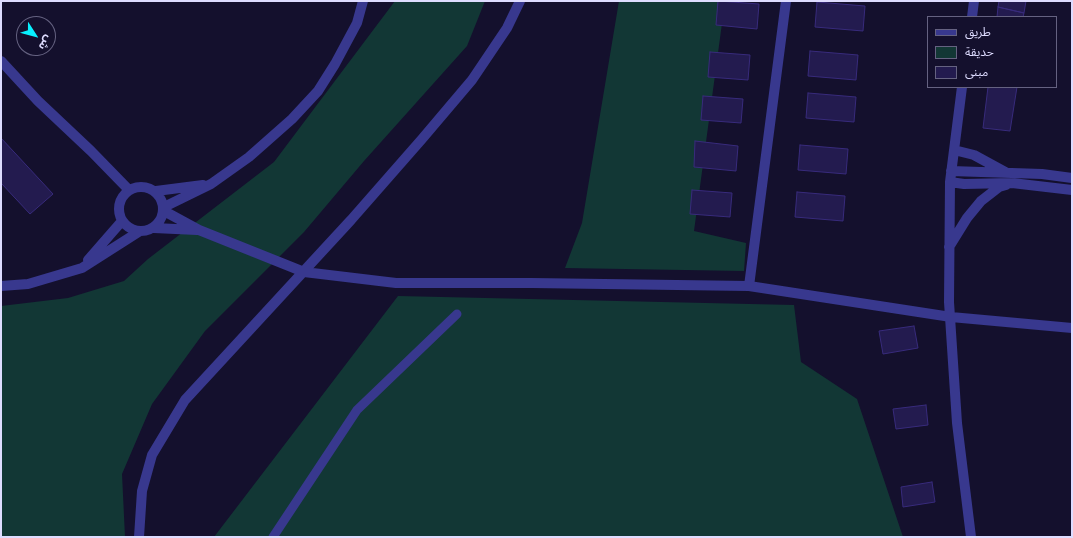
<!DOCTYPE html>
<html>
<head>
<meta charset="utf-8">
<style>
	body { margin:0 }
	#map { position:relative; width:1073px; height:538px; overflow:hidden; background:#14102d; font-family:Raleway,"Noto Sans Arabic",sans-serif }
	canvas { display:block }
	.frame { position:absolute; inset:0; border:2px solid #dedcff; pointer-events:none }
	.legend { position:absolute; left:927px; top:16px; width:130px; height:72px; box-sizing:border-box; background:#14102d; border:1px solid #656281; margin:0; padding:5px 7px; list-style:none; font-size:12px; color:#dedcff }
	.legend li { display:flex; align-items:center; gap:8px; height:20px }
	.legend b { width:20px; border:1px solid #656281 }
	.north { position:absolute; left:16px; top:16px; width:40px; height:40px; box-sizing:border-box; background:#14102d; border:1px solid #656281; border-radius:50%; rotate:126deg; font-size:11px; font-weight:700; line-height:16px; text-align:center; color:#dedcff }
	.north::after { content:''; display:block; margin:auto; width:14px; height:18px; background:#08f0ff; clip-path:polygon(50% 0,100% 100%,50% 72%,0 100%) }
</style>
</head>
<body>
<div id="map">
<canvas width="1073" height="538"></canvas>
<div class="frame"></div>
<ul class="legend">
<li><b style="height:5px;background:#38388e"></b>طريق</li>
<li><b style="height:11px;background:#123735"></b>حديقة</li>
<li><b style="height:11px;background:#231b4f"></b>مبنى</li>
</ul>
<div class="north">ش</div>
</div>
<script>
const ctx = document.querySelector('canvas').getContext('2d');
ctx.lineJoin = 'round';
function fill(path, color) { ctx.fillStyle = color; ctx.fill(path, 'evenodd'); }
const toPath = rows => new Path2D(rows.map(r => 'M' + r).join(''));
function stroke(path, color, width, dash) { ctx.strokeStyle = color; ctx.lineWidth = width; ctx.lineCap = dash ? 'butt' : 'round'; ctx.setLineDash(dash || []); ctx.stroke(path); }
const green = toPath([
	[395,1,485,1,467,46,364,161,304,232,205,331,152,404,122,474,125,537,1,537,1,306,68,298,124,281,148,259,274,162],
	[619,1,725,1,694,231,746,243,744,271,565,268,582,223],
	[398,296,794,305,801,362,857,399,903,537,214,537]
]);
const building = toPath([
	[718,1,759,4,757,29,716,25,718,1],
	[999,1,1026,1,1024,13,998,7,999,1],
	[817,2,865,6,863,31,815,27,817,2],
	[998,7,1024,13,1023,17,997,17,998,7],
	[810,51,858,55,856,80,808,76,810,51],
	[710,52,750,55,748,80,708,77,710,52],
	[988,87,1017,87,1010,131,983,128,988,87],
	[808,93,856,97,854,122,806,118,808,93],
	[703,96,743,99,741,123,701,120,703,96],
	[1,138,53,194,30,214,1,183,1,138],
	[695,141,738,146,736,171,694,167,695,141],
	[800,145,848,149,846,174,798,170,800,145],
	[692,190,732,193,730,217,690,214,692,190],
	[797,192,845,196,843,221,795,217,797,192],
	[914,326,918,348,883,354,879,331,914,326],
	[926,405,928,425,896,429,893,409,926,405],
	[932,482,935,502,903,507,901,487,932,482]
]);
const service = toPath([
	[273,537,357,410,457,314]
]);
const minor = toPath([
	[972,17,974,1],
	[1,61,38,101,91,151,129,190],
	[962,87,950,182,949,302,957,423,971,537],
	[954,150,974,155,1007,173],
	[951,171,1042,174,1072,178],
	[950,182,964,184,1012,183,1072,190],
	'119 209a22 22 0 1 1 44 0a22 22 0 1 1-44 0Z',
	[156,191,203,185],
	[164,207,211,184,249,157,292,119,318,91,335,64,357,23,363,1],
	[164,211,199,230,304,272,396,283,532,283,749,286,951,317,1072,328],
	[154,228,197,230],
	[949,247,967,218,981,201,999,187,1006,185],
	[88,260,122,221],
	[1,286,28,284,82,268,140,231],
	[749,286,786,1],
	[139,537,142,491,152,455,185,400,351,220,422,139,472,80,507,28,520,1]
]);
fill(green, '#123735');
fill(building, '#231b4f');
stroke(building, '#382b7c', 1);
stroke(service, '#38388e', 9);
stroke(minor, '#38388e', 10);
</script>
</body>
</html>
